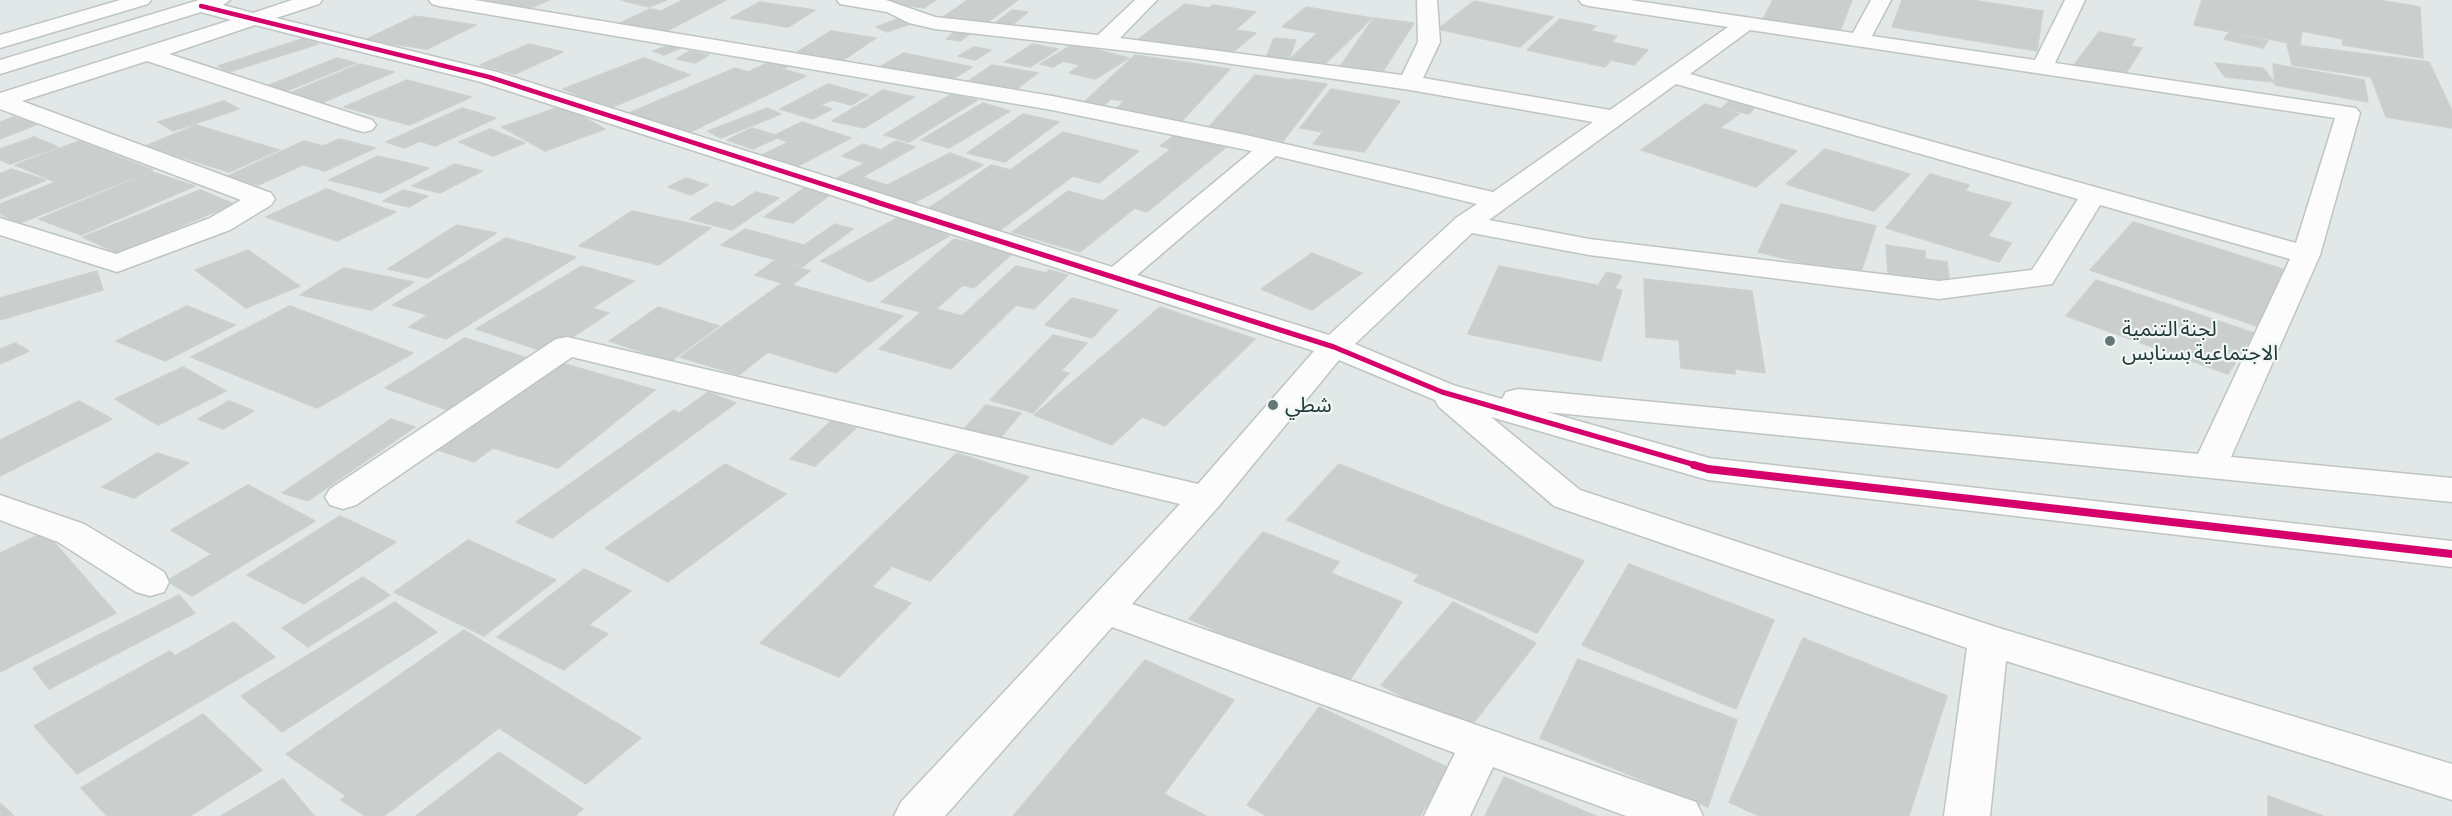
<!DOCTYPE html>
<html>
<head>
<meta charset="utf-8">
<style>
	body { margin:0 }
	canvas { display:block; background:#e2e8e7 }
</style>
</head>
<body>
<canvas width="2452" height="816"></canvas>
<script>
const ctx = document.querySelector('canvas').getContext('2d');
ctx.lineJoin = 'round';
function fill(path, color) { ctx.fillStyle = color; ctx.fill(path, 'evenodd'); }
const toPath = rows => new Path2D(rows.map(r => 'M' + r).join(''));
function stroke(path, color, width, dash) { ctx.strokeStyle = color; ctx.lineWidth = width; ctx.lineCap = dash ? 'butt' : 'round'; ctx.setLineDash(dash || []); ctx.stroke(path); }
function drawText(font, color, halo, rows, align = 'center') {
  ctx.font = font + ' "Asap Condensed","Noto Sans Arabic",sans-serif'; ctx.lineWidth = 4.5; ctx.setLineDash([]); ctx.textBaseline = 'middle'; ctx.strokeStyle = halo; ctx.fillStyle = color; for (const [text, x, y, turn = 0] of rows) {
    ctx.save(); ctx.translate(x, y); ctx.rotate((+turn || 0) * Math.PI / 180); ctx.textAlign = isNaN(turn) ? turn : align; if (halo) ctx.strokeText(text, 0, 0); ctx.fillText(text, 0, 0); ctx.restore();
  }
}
const building = toPath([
	[481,0,549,0,524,11,481,0],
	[621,0,667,0,649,7,621,0],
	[683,0,726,0,657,36,612,27,650,9,661,11,683,0],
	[875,0,936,0,924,8,875,0],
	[968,0,1018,0,980,28,937,21,968,0],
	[1773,0,1852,0,1839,34,1762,21,1773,0],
	[1902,0,1971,0,2043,11,2037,51,1892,27,1902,0],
	[2202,0,2378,0,2420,7,2423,58,2343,45,2343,39,2302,31,2300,45,2194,25,2202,0],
	[1474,1,1553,17,1520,47,1438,29,1474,1],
	[760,2,815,10,788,27,731,18,760,2],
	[1185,4,1209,8,1214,5,1256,12,1235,30,1256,33,1228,56,1137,40,1185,4],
	[1306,7,1372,18,1322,67,1288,61,1317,33,1282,27,1306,7],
	[1012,10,1028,12,1011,26,995,23,1012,10],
	[415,16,476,25,427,49,365,40,415,16],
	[901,18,913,23,887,32,876,27,901,18],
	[1374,18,1414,23,1383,71,1341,65,1374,18],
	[1560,19,1596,26,1591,31,1617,36,1611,42,1648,50,1634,65,1611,60,1605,67,1527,50,1560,19],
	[959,28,974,30,961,41,946,39,959,28],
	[831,31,876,38,842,61,796,53,831,31],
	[2099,32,2135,39,2131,46,2142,48,2124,76,2074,65,2099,32],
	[2229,33,2268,41,2263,48,2224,39,2229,33],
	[305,38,318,44,229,72,218,66,305,38],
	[1274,38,1296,40,1288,62,1265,60,1274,38],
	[529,44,563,52,515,74,480,65,529,44],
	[1033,44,1058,49,1030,67,1005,62,1033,44],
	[1074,44,1129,58,1095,79,1069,73,1080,65,1063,61,1053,67,1040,64,1074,44],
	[2287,44,2429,62,2452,111,2452,128,2386,117,2371,77,2292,65,2287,44],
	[670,45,681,48,664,55,653,51,670,45],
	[974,47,991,50,975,60,958,56,974,47],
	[690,51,709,55,695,63,676,59,690,51],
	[904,53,972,67,951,80,916,73,911,76,878,68,904,53],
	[1135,55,1230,69,1180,123,1113,112,1124,101,1111,99,1102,107,1083,103,1135,55],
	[337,58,356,63,281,93,262,88,337,58],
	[644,58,690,75,610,108,563,89,644,58],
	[772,61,789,66,783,69,806,76,688,133,629,113,735,68,748,72,772,61],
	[2215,63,2263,68,2274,82,2225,77,2215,63],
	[360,64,394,72,319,104,285,95,360,64],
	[2273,64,2364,80,2368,102,2275,85,2273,64],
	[992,65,1038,73,1014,91,967,82,992,65],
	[1255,75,1290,80,1292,79,1327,84,1283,141,1208,128,1255,75],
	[407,80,471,97,409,125,344,107,407,80],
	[828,84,868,95,851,105,832,100,820,105,832,109,813,119,780,109,828,84],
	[1331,89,1400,101,1364,152,1313,144,1323,132,1300,128,1331,89],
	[883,90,914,97,864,128,832,121,883,90],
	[952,94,977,100,909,142,884,135,952,94],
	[224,101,239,109,173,131,158,122,224,101],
	[1729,101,1755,107,1749,114,1722,108,1729,101],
	[983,103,1010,111,949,148,921,140,983,103],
	[1705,104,1739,114,1720,128,1797,151,1756,187,1641,150,1705,104],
	[562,106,605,129,545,151,502,127,562,106],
	[462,108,496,118,435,146,420,141,405,148,386,142,462,108],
	[767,108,781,114,721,138,708,131,767,108],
	[1023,114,1059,122,1005,162,967,153,1023,114],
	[14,117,38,124,0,139,0,122,14,117],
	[802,122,851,138,794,168,760,156,789,142,777,138,753,149,727,140,752,128,775,135,802,122],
	[196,125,279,150,229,172,146,146,196,125],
	[490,129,525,143,493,156,459,142,490,129],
	[1180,131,1230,144,1147,212,1135,208,1080,252,1012,232,1068,191,1103,201,1171,149,1160,146,1180,131],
	[1063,132,1139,151,1099,183,1073,176,999,231,926,210,991,165,1010,170,1063,132],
	[34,137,58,147,10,164,0,160,0,149,34,137],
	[340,139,375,148,325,171,303,165,258,185,228,176,304,141,323,146,340,139],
	[79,141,153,170,20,223,0,214,0,204,56,182,15,165,79,141],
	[896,141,915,147,862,177,886,185,867,196,828,183,865,163,842,156,863,144,881,150,896,141],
	[1825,149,1910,174,1874,211,1786,184,1825,149],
	[950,153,983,165,910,205,876,191,950,153],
	[378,156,429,168,381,193,329,180,378,156],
	[455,164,482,171,440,193,412,186,455,164],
	[11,169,46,180,0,199,0,174,11,169],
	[152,172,195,186,81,235,39,219,152,172],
	[1930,174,1969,185,1965,191,2011,203,1988,236,2011,243,1999,262,1886,228,1930,174],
	[686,178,708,185,691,195,668,187,686,178],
	[804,188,831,194,793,223,764,217,804,188],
	[326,189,396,212,337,241,266,217,326,189],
	[200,190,234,204,117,253,83,237,200,190],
	[403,190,428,196,409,207,383,201,403,190],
	[756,192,779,198,732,230,690,219,716,202,733,207,756,192],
	[1781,204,1876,226,1861,272,1833,265,1832,270,1758,252,1781,204],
	[632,211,711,228,659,265,579,246,632,211],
	[899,217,949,236,870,282,821,261,899,217],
	[2133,222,2292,272,2257,326,2090,270,2133,222],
	[835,224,853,229,802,267,721,245,745,229,804,245,835,224],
	[457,225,496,233,428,278,388,269,457,225],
	[506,238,576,257,446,339,409,327,428,315,393,305,506,238],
	[954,239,1013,253,974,288,963,285,936,309,962,316,1016,266,1046,273,1049,270,1068,275,1034,309,1016,305,951,369,879,349,921,312,881,302,954,239],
	[1886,245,1925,251,1925,259,1947,262,1950,285,1888,274,1886,245],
	[248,250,300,286,246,308,195,270,248,250],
	[1312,253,1362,273,1312,310,1261,289,1312,253],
	[774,261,810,271,792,285,903,316,836,373,768,352,739,375,680,357,782,283,755,275,774,261],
	[582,266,634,281,592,308,609,313,549,353,476,329,582,266],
	[1499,266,1622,290,1601,361,1468,334,1499,266],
	[344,268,414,282,371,310,300,295,344,268],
	[97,271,103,290,0,320,0,298,97,271],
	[1607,272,1622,276,1615,288,1599,284,1607,272],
	[1644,279,1752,291,1765,373,1735,369,1735,374,1681,368,1679,340,1646,337,1644,279],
	[2096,280,2254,333,2228,374,2066,316,2096,280],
	[1072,298,1118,310,1092,338,1045,325,1072,298],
	[187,306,235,325,165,361,116,341,187,306],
	[290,306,413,353,317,408,191,357,290,306],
	[658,307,719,326,671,361,609,341,658,307],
	[1160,307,1255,339,1165,426,1142,417,1112,445,1034,415,1160,307],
	[1053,335,1087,343,1061,371,1069,373,1033,413,990,400,1053,335],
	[465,338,527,358,448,410,385,388,465,338],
	[15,343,29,351,0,364,0,349,15,343],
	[558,362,655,390,558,468,493,448,474,462,435,449,558,362],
	[183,367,226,391,158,425,115,399,183,367],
	[708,392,736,403,552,538,516,522,674,410,679,413,708,392],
	[79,401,112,419,0,476,0,440,79,401],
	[229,401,254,411,223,429,198,419,229,401],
	[986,405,1021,413,997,442,960,433,986,405],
	[391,419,415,427,308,501,282,493,391,419],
	[832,420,856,428,815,466,790,459,832,420],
	[157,453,189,463,134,498,102,487,157,453],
	[957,453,1029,477,930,581,892,566,872,587,911,603,839,677,760,643,957,453],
	[725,464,786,494,668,582,605,548,725,464],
	[1339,464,1584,561,1537,633,1414,581,1419,575,1287,520,1339,464],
	[248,485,315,521,192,596,167,581,212,554,171,530,248,485],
	[340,516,396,542,304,604,247,575,340,516],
	[45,532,116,613,0,672,0,553,45,532],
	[1263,532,1339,562,1331,573,1402,602,1345,687,1189,619,1263,532],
	[468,540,556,580,484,636,394,592,468,540],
	[1629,564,1774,620,1736,709,1582,645,1629,564],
	[584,569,631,591,589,625,608,634,564,670,497,637,584,569],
	[363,577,390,595,308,647,282,628,363,577],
	[179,595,195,613,49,689,33,668,179,595],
	[395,602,437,632,282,732,241,696,395,602],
	[1453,602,1536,643,1467,731,1381,685,1453,602],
	[234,622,275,657,77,774,34,726,170,651,175,656,234,622],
	[464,630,641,738,586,784,499,728,384,816,365,816,341,800,346,796,286,754,464,630],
	[1803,638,1947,696,1909,816,1759,816,1729,802,1803,638],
	[1578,659,1737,720,1708,807,1540,738,1578,659],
	[1145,660,1234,700,1164,794,1206,816,1013,816,1145,660],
	[1319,707,1449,768,1420,816,1267,816,1247,805,1319,707],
	[203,714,262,770,190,816,107,816,81,788,203,714],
	[499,752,583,809,575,816,416,816,499,752],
	[1504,777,1596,816,1485,816,1504,777],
	[283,779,314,816,221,816,283,779],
	[2268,796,2323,816,2268,816,2268,796],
	[0,803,14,816,0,816,0,803]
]);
const minor = toPath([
	[120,0,151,0,148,4,0,48,0,35,120,0],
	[199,0,230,0,223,5,253,13,292,0,322,0,319,4,276,18,497,72,1112,267,1252,151,1052,110,439,6,432,4,429,0,475,0,1052,96,1246,135,1493,192,1593,122,1410,90,1198,59,935,29,909,23,887,12,840,4,837,0,886,0,935,17,1098,35,1135,0,1157,0,1120,38,1402,75,1418,42,1417,0,1437,0,1440,42,1423,78,1610,110,1728,27,1589,6,1582,4,1579,0,1630,0,1853,33,1871,0,1891,0,1872,36,2035,60,2065,0,2085,0,2055,63,2356,108,2360,113,2320,255,2231,457,2452,478,2452,502,1547,412,1709,458,2452,541,2452,567,1708,480,1491,417,1580,490,1999,628,2452,764,2452,800,2006,661,1990,816,1944,816,1967,648,1554,506,1439,407,1435,400,1339,360,1219,506,1132,604,1696,802,1703,816,1626,816,1493,767,1470,816,1424,816,1455,753,1112,627,945,816,894,816,901,802,1180,504,572,357,356,505,343,509,330,505,325,497,330,489,556,339,567,337,1198,484,1314,351,481,82,255,25,169,54,372,120,376,125,372,130,364,132,356,130,147,61,22,101,271,193,275,199,271,205,230,230,117,272,0,235,0,218,116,254,210,218,241,200,0,109,0,93,231,20,201,12,0,74,0,60,199,0],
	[1750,30,2335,118,2296,243,1690,74,1750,30],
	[1676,84,2078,199,2032,270,1939,281,1589,239,1489,220,1676,84],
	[1276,156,1477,204,1456,218,1329,335,1137,275,1276,156],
	[2100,205,2290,259,2198,454,1518,389,1506,392,1502,399,1453,385,1355,344,1472,233,1589,255,1939,299,2052,284,2100,205],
	[0,495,84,524,164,572,169,582,164,592,150,596,136,592,58,542,0,520,0,495]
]);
const cyclewayFar2 = toPath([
	[201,6,489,77,875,201]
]);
const cyclewayFar1 = toPath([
	[870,200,1334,347,1442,392,1699,466]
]);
const cycleway = toPath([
	[1694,465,1708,469,2452,554]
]);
const markers = [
	[2110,341,6,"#657775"],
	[1273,405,6,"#657775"]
];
const poiNames = [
	["لجنة التنمية",2122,329],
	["الاجتماعية بسنابس",2122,353],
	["شطي",1285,405]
];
fill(building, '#cacfce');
stroke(building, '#cbd1d0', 1.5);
stroke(minor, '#bfc5c4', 3);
fill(minor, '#fbfcfb');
stroke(cyclewayFar2, '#d6006c', 4.5);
stroke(cyclewayFar1, '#d6006c', 5);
stroke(cycleway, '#d6006c', 8);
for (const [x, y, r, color] of markers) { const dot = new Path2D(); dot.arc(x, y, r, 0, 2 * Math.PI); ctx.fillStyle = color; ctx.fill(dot); stroke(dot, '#f0f7f5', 2); }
drawText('21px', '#223a38', '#f0f7f5', poiNames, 'left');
</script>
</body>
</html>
